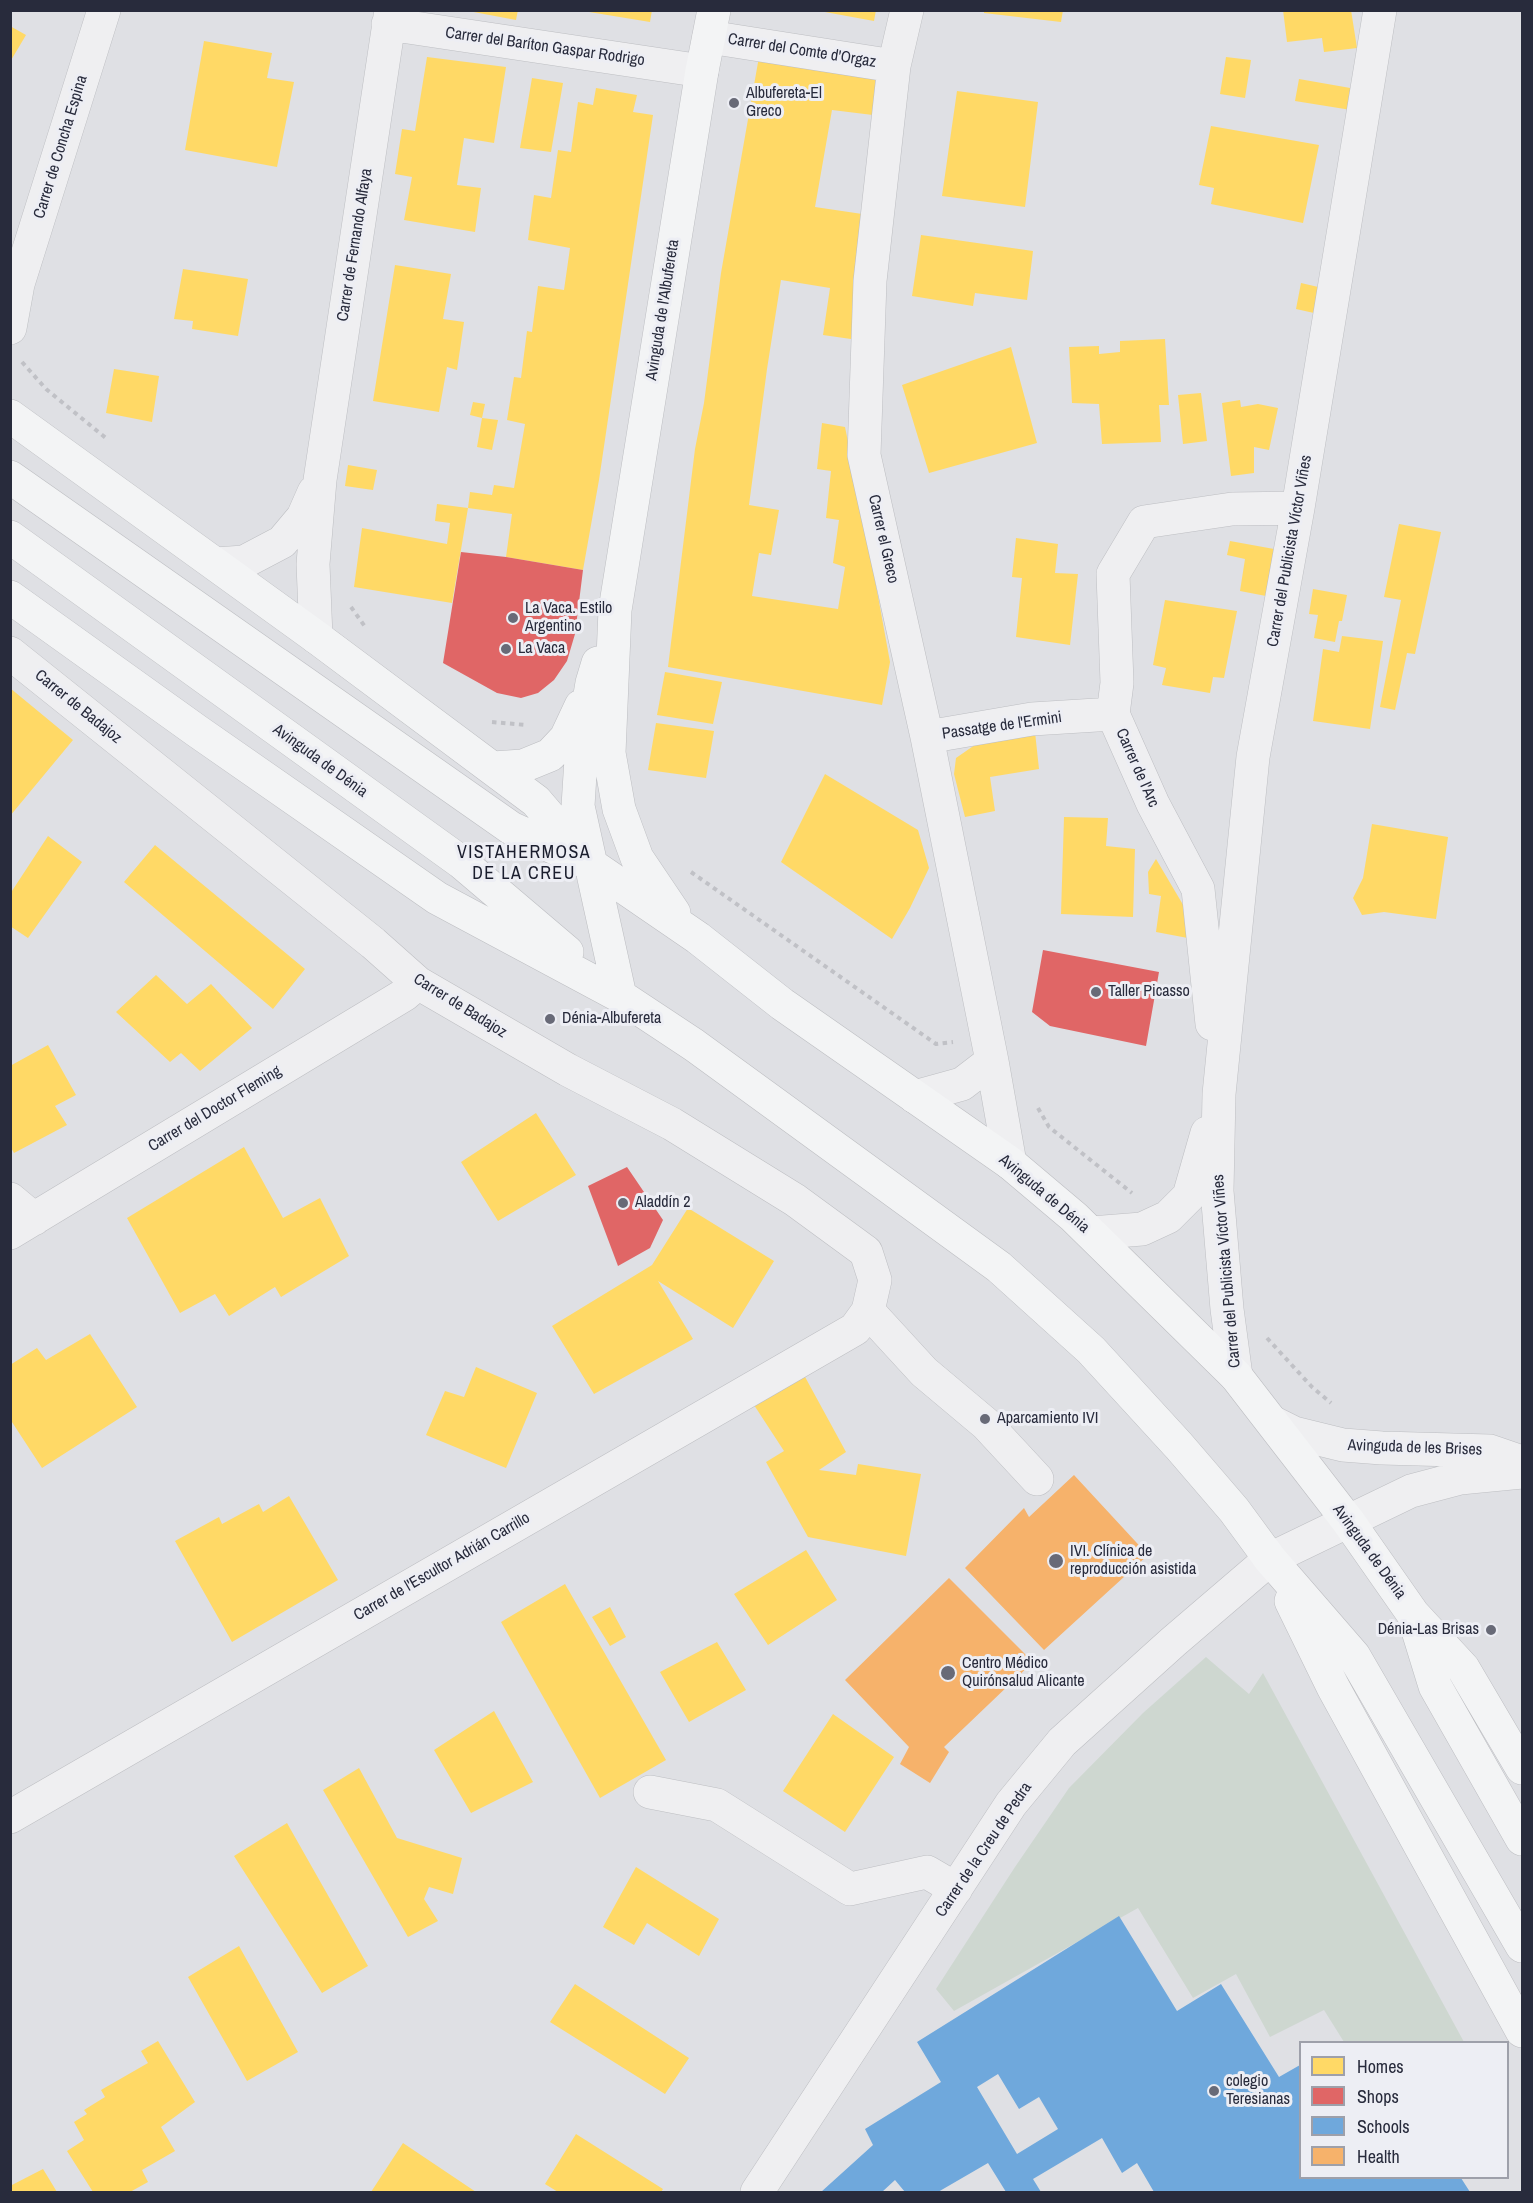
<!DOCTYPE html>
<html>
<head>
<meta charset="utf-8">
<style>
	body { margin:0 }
	#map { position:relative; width:1533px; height:2203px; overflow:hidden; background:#dfe0e4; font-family:"Archivo Narrow",sans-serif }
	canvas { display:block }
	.frame { position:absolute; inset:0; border:12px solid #282b3c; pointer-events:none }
	.legend { position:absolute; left:1299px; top:2041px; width:210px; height:138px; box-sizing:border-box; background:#edeef4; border:2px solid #9ea0aa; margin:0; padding:8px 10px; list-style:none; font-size:18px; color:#282b3c }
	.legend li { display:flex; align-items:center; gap:12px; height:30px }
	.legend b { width:30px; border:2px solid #9ea0aa }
</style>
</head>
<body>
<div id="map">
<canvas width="1533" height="2203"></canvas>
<div class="frame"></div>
<ul class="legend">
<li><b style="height:16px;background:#ffd966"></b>Homes</li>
<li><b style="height:16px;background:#e06666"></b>Shops</li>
<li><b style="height:16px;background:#6fa8dc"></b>Schools</li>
<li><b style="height:16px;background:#f6b26b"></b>Health</li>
</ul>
</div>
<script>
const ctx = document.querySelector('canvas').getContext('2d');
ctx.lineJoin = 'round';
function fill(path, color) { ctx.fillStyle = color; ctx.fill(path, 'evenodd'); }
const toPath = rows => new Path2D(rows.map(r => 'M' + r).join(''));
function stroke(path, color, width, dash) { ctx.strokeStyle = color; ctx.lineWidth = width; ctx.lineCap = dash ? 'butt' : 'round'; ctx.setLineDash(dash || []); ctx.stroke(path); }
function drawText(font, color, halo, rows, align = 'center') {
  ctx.font = font + ' "Archivo Narrow",sans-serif'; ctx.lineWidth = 6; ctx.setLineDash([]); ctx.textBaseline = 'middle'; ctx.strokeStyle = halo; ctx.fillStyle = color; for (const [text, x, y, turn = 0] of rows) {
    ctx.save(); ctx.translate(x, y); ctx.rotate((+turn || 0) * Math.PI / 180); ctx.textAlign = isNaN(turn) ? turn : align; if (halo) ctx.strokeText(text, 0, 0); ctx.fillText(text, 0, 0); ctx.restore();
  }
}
const green = toPath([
	[1206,1657,1249,1694,1263,1673,1464,2042,1344,2042,1324,2010,1270,2037,1236,1974,1193,1998,1138,1908,954,2011,936,1989,1015,1867,1069,1788,1143,1713]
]);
const homes = toPath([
	[463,10,518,10,516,20],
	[577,10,652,10,650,22],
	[814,10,876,10,874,21],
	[984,10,1063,10,1061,22,984,13],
	[1283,10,1351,10,1357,48,1324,52,1322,38,1287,42],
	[10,26,26,35,10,62],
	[204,41,272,53,267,78,294,82,277,167,185,150],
	[760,51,886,74,881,116,832,110,815,207,869,215,858,340,823,335,830,288,781,280,767,369,749,505,779,510,771,555,759,553,752,596,838,609,845,567,833,563,839,520,826,518,831,471,817,469,822,423,845,427,865,525,890,662,882,705,668,667,695,449,704,403,721,273],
	[427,57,506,67,494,143,464,138,457,185,481,188,475,232,404,220,412,177,395,174,402,129,415,131],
	[1226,57,1251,60,1245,98,1220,94],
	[532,78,563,83,551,152,520,148],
	[1299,79,1356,89,1351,110,1295,101],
	[596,88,637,95,633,112,653,115,599,480,583,570,506,557,512,514,468,508,452,603,354,587,362,528,447,544,450,523,435,521,437,504,468,508,470,492,492,495,494,485,514,488,525,424,507,420,514,377,521,378,527,331,532,332,538,286,564,290,570,248,528,240,534,195,551,198,558,150,571,152,578,102,593,105],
	[957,91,1038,102,1025,207,942,196],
	[1211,126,1319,145,1303,223,1211,204,1214,188,1199,185],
	[921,235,1033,251,1027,300,975,293,973,306,912,296],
	[395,265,451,274,443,319,464,322,457,370,447,367,439,412,373,401],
	[183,269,248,279,238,336,192,329,193,321,174,319],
	[1301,283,1327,289,1323,315,1296,309],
	[1165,339,1169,405,1159,405,1161,442,1102,444,1099,404,1072,403,1069,347,1099,346,1099,354,1120,352,1120,341],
	[1011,347,1037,443,929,473,902,385],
	[114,369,159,376,152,422,106,413],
	[1201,393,1207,441,1183,444,1178,395],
	[1240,400,1241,407,1258,404,1278,408,1269,450,1254,447,1254,473,1231,476,1222,403],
	[473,402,485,404,482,418,498,420,492,450,477,447,482,418,470,415],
	[348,465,377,470,373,490,345,486],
	[1399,524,1441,532,1415,654,1407,653,1395,710,1380,707,1401,600,1384,597],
	[1016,538,1058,544,1055,573,1078,574,1070,645,1016,637,1022,578,1012,577],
	[1230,541,1274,549,1266,596,1240,591,1245,559,1227,555],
	[1313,589,1347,595,1342,621,1339,621,1335,642,1314,638,1318,615,1309,614],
	[1165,600,1237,611,1224,678,1213,677,1210,693,1162,685,1166,668,1153,665],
	[1342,636,1383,641,1370,729,1313,721,1323,649,1339,652],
	[665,672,722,682,713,724,657,715],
	[10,688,73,740,10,816],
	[656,723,714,731,706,778,648,770],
	[1035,732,1039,769,990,777,995,811,965,817,954,774,956,758,982,740],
	[825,774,918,830,929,868,910,908,892,939,781,862],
	[1064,817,1108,818,1106,846,1135,849,1133,917,1061,914],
	[1372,824,1448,837,1436,919,1384,912,1362,915,1353,898,1363,878],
	[48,836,82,862,28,938,10,926,10,894],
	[155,845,305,969,273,1009,124,882],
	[1156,859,1195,925,1193,939,1156,932,1161,896,1149,894,1148,872],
	[156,975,187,1004,211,984,252,1028,200,1071,181,1053,170,1062,116,1012],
	[48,1045,76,1095,55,1106,67,1125,14,1153,10,1146,10,1066],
	[536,1113,576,1175,498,1221,461,1162],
	[244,1147,283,1218,320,1198,349,1256,281,1297,275,1287,229,1316,215,1294,180,1313,127,1218],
	[688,1208,774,1261,733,1328,658,1281,693,1339,594,1394,552,1326,652,1265],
	[90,1334,137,1407,42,1468,10,1419,10,1365,37,1348,46,1360],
	[476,1367,537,1393,506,1468,426,1435,445,1391,464,1397],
	[804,1375,846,1452,819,1470,856,1475,858,1464,921,1474,906,1556,808,1537,766,1462,784,1451,754,1405],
	[289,1496,338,1580,232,1642,175,1541,219,1517,222,1524,259,1504,263,1512],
	[806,1550,837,1600,768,1645,734,1594],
	[565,1584,666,1760,600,1798,501,1622],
	[610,1607,626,1637,610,1646,592,1617],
	[717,1642,746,1690,689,1722,660,1672],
	[494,1711,533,1782,471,1813,434,1750],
	[833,1714,894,1757,845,1832,783,1791],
	[359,1768,397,1838,462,1858,453,1894,429,1887,424,1899,438,1921,408,1937,323,1790],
	[287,1823,368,1966,322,1993,234,1856],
	[636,1867,719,1919,699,1956,647,1923,634,1945,603,1927],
	[239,1946,298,2052,247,2081,188,1977],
	[575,1984,689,2058,665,2094,550,2022],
	[158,2041,195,2102,161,2127,175,2151,142,2170,148,2182,130,2192,93,2192,67,2151,84,2140,74,2122,87,2114,84,2110,105,2097,101,2090,148,2063,141,2051],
	[576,2134,663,2189,661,2192,558,2192,545,2184],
	[403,2143,476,2192,371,2192],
	[43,2169,57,2192,10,2192,10,2186]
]);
const shops = toPath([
	[461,552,506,557,583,570,575,634,567,661,554,680,538,693,521,698,497,693,443,663],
	[1043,950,1159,972,1146,1046,1050,1026,1032,1012],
	[627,1167,663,1220,650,1248,618,1266,588,1186]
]);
const schools = toPath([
	[1119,1916,1177,2011,1221,1984,1279,2077,1300,2065,1300,2178,1461,2178,1470,2192,1154,2192,1137,2163,1122,2173,1102,2138,1033,2179,1041,2192,1006,2192,988,2163,938,2192,905,2192,895,2180,882,2192,821,2192,873,2145,865,2129,941,2082,917,2042],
	[998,2074,1019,2109,1039,2097,1058,2129,1017,2154,977,2087]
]);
const health = toPath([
	[1074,1475,1148,1555,1044,1650,965,1568,1024,1508,1029,1517],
	[949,1578,1033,1662,944,1747,949,1752,930,1783,900,1764,909,1747,845,1680]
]);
const path = toPath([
	[22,362,46,389,107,439],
	[351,607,366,628],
	[492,722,526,725],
	[691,872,936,1044,953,1042],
	[1038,1108,1049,1127,1132,1193],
	[1267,1338,1312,1387,1331,1403]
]);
const minor = toPath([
	[907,10,894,66,870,281,864,455,927,737,992,1061,1010,1163],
	[388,24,702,71],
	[709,37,894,66],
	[10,328,18,284,104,10],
	[216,564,244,562,282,542,303,517,314,492],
	[316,637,313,564,320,480,391,10],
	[10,653,373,943,418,983,568,1070,672,1124,795,1200,866,1252,875,1280,868,1311,855,1329,10,1817],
	[927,737,1032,719,1113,714],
	[1212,1024,1198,889,1153,804,1113,714,1117,683,1113,574,1144,522,1232,509,1298,508],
	[915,1097,962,1084,992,1061],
	[10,1199,34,1219],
	[10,1233,404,995,418,983],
	[1091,1233,1142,1229,1168,1217,1189,1196,1207,1133],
	[868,1311,924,1372,986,1424,1037,1479],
	[1236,1376,1227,1309,1217,1191,1219,1094,1253,757,1298,508,1380,10],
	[1274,1423,1294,1433,1343,1445,1382,1448,1490,1451,1522,1462],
	[650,1792,717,1805,850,1889,927,1872,956,1889],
	[757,2192,1011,1804,1062,1742,1173,1642,1270,1559,1411,1491,1460,1478,1522,1472]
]);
const major = toPath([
	[10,416,316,637,536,801,583,856],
	[10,477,511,828,590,864,698,938,782,1004,1010,1163,1074,1217,1236,1376,1348,1521,1413,1614,1463,1668,1522,1768],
	[10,537,461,862,567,952],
	[10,597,197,731,437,898,620,996,694,1045,999,1267,1091,1350,1179,1446,1234,1510,1270,1559,1354,1656,1522,1946],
	[598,663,592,683,582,743,578,806,620,996],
	[493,768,523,766,550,755,566,738,581,706],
	[674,913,637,858,619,809,609,753,615,610,702,71,714,10],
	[1291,1601,1333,1687,1522,2031],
	[1415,1621,1435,1686,1522,1839]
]);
const markers = [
	[734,103,6,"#686a77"],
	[513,618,6,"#686a77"],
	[506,649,6,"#686a77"],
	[1096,992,6,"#686a77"],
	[550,1019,6,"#686a77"],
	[623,1203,6,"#686a77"],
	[985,1419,6,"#686a77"],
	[1056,1561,8,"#686a77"],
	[1491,1630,6,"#686a77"],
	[948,1673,8,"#686a77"],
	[1214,2091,6,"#686a77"]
];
const streetNames = [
	["Carrer del Baríton Gaspar Rodrigo",545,47,8],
	["Carrer del Comte d'Orgaz",802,51,9],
	["Carrer de Concha Espina",61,147,-73],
	["Carrer de Fernando Alfaya",355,245,-81],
	["Avinguda de l'Albufereta",663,310,-81],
	["Carrer el Greco",883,539,77],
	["Carrer del Publicista Víctor Viñes",1290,551,-80],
	["Carrer de Badajoz",78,707,39],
	["Passatge de l'Ermini",1002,726,-8],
	["Avinguda de Dénia",320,761,36],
	["Carrer de l'Arc",1137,768,66],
	["Carrer de Badajoz",460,1006,32],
	["Carrer del Doctor Fleming",215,1109,-31],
	["Avinguda de Dénia",1044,1194,40],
	["Carrer del Publicista Víctor Viñes",1227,1271,-95],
	["Avinguda de les Brises",1415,1448,2],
	["Avinguda de Dénia",1369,1552,54],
	["Carrer de l'Escultor Adrián Carrillo",442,1567,-30],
	["Carrer de la Creu de Pedra",984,1850,-56]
];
const poiNames = [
	["Albufereta-El",746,94],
	["Greco",746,112],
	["La Vaca. Estilo",525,609],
	["Argentino",525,627],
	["La Vaca",518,649],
	["Taller Picasso",1108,992],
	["Dénia-Albufereta",562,1019],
	["Aladdín 2",635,1203],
	["Aparcamiento IVI",997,1419],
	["IVI. Clínica de",1070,1552],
	["reproducción asistida",1070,1570],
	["Dénia-Las Brisas",1479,1630,"right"],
	["Centro Médico",962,1664],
	["Quirónsalud Alicante",962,1682],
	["colegio",1226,2082],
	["Teresianas",1226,2100]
];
const neighbourhoodNames = [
	["VISTAHERMOSA",524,853],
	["DE LA CREU",524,874]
];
fill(green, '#ced7d0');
fill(homes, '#ffd966');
fill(shops, '#e06666');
fill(schools, '#6fa8dc');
fill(health, '#f6b26b');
stroke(minor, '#bdbec2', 34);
stroke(major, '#bcbdc1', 34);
stroke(path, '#c0c1c6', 4, [4.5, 4.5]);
stroke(minor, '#efeff1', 33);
stroke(major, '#f3f4f5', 33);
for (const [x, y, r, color] of markers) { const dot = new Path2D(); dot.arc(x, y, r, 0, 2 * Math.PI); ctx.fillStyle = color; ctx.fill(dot); stroke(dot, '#edeef4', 2); }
drawText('16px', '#282b3c', '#edeef4', streetNames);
drawText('16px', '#282b3c', '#edeef4', poiNames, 'left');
ctx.letterSpacing = '1.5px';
drawText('18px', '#1a1d2d', '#edeef4', neighbourhoodNames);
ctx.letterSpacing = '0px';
</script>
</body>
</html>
